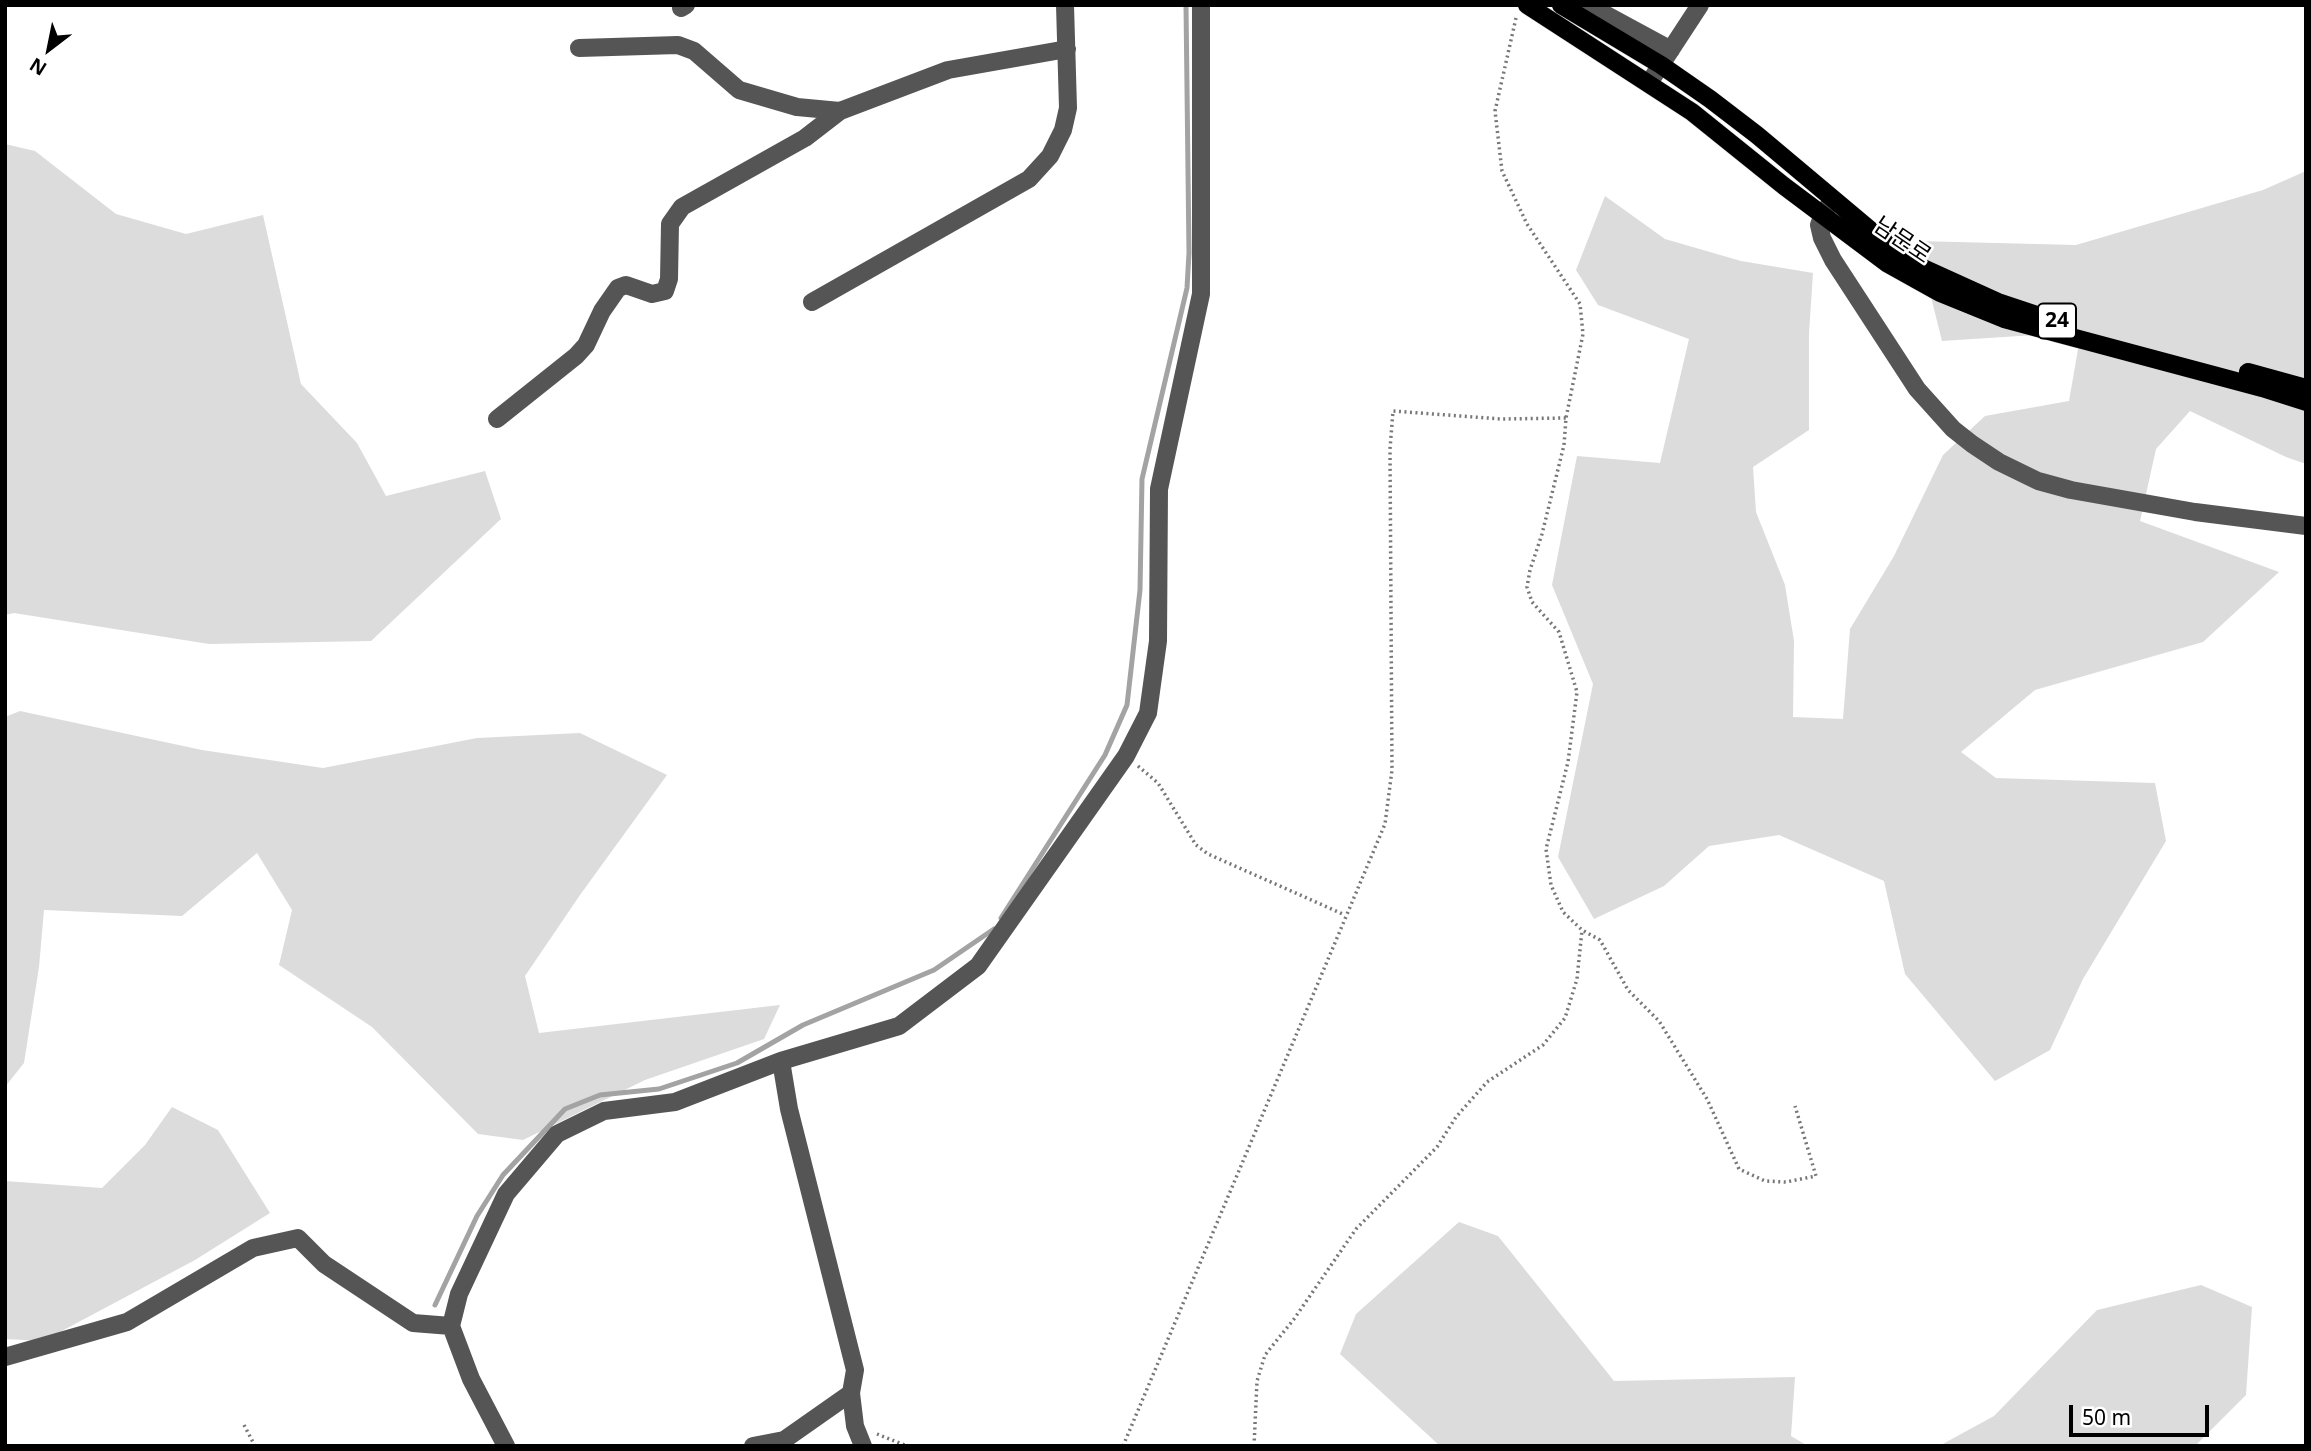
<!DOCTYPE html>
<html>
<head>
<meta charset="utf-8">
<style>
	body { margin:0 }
	#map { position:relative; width:2311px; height:1451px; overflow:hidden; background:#fff; font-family:"Noto Sans",sans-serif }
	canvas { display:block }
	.frame { position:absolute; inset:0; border:7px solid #000; pointer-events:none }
	.north { position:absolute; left:14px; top:14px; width:70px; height:70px; -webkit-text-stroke:5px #fff; paint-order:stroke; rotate:212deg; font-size:19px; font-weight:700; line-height:28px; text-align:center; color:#000 }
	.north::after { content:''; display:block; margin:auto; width:24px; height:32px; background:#000; clip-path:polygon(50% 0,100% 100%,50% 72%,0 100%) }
	.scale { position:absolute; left:2069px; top:1405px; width:140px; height:32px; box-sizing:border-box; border:4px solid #000; border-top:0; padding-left:9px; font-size:21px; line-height:24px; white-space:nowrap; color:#000; -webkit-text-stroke:5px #fff; paint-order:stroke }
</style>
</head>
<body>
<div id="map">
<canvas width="2311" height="1451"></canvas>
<div class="frame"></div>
<div class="north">N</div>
<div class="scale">50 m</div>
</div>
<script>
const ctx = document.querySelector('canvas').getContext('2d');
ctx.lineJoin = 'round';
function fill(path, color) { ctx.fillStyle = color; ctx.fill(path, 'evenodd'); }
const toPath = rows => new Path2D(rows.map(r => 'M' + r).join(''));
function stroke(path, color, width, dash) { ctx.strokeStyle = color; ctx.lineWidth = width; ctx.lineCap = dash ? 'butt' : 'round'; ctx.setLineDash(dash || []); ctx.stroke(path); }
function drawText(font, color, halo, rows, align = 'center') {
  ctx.font = font + ' "Noto Sans","Noto Sans KR",sans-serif'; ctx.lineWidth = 5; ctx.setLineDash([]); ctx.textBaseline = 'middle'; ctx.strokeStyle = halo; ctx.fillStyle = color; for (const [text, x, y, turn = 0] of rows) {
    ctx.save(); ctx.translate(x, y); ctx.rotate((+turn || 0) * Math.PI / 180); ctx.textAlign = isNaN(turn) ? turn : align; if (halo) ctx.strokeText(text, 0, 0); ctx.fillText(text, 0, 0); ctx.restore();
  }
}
const green = toPath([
	[5,144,35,151,116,214,186,234,263,215,301,384,357,443,386,496,485,471,501,519,371,641,209,644,14,613,5,615],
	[2306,171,2306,464,2286,457,2190,411,2156,449,2140,521,2279,572,2203,642,2035,690,1961,752,1996,778,2155,783,2166,841,2083,979,2050,1050,1995,1081,1905,974,1884,881,1779,835,1709,846,1664,886,1594,919,1558,857,1593,684,1552,585,1577,456,1660,463,1689,339,1598,305,1576,270,1605,196,1665,239,1741,261,1813,273,1809,333,1809,430,1753,467,1756,512,1785,585,1794,641,1793,717,1843,719,1850,629,1894,556,1943,455,1985,416,2069,401,2081,332,1942,341,1917,241,2076,245,2263,190],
	[20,711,202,750,323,768,477,738,580,733,667,775,580,895,525,976,539,1033,780,1005,764,1039,645,1080,523,1140,478,1134,372,1027,279,965,292,910,257,853,182,916,44,910,39,967,24,1063,5,1087,5,717],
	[172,1107,218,1130,270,1213,195,1260,43,1341,5,1339,5,1181,102,1188,145,1145],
	[1459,1222,1498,1236,1614,1381,1795,1377,1791,1436,1808,1446,1440,1446,1340,1354,1356,1314],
	[2201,1285,2252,1307,2246,1395,2195,1446,1939,1446,1994,1416,2097,1310]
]);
const stream = toPath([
	[1001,918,1105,755,1127,705,1140,590,1142,479,1187,288,1189,253,1186,5],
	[435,1305,477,1216,503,1175,565,1109,600,1095,659,1089,737,1063,803,1025,934,970,994,929]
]);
const path = toPath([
	[1516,18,1495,111,1502,171,1527,224,1580,304,1583,334,1566,418,1564,445,1542,534,1530,570,1527,587,1532,602,1559,632,1577,692,1568,762,1546,849,1551,885,1563,912,1582,930,1600,940,1628,990,1659,1021,1707,1099,1739,1169,1765,1181,1786,1182,1816,1176,1795,1106],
	[1138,766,1158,783,1196,845,1208,854,1345,915],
	[244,1425,255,1446],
	[877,1434,907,1446],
	[1123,1446,1385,824,1392,770,1390,449,1393,411,1501,419,1566,418],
	[1254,1446,1257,1381,1265,1355,1294,1319,1356,1229,1437,1147,1456,1117,1487,1082,1543,1045,1565,1018,1577,979,1582,930]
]);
const minor = toPath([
	[1588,5,1671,50],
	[681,8,686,5],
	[579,48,678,45,694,51,739,90,797,107,840,111,948,70,1067,49],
	[1649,83,1700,5],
	[1829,205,1823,214,1819,225,1822,238,1833,260,1917,389,1953,429,1972,444,1999,462,2038,481,2071,490,2195,512,2306,526],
	[812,302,1029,179,1050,156,1063,130,1068,108,1065,5],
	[497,419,576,356,586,345,602,311,618,288,626,285,652,294,665,291,669,279,670,224,682,207,805,138,840,111],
	[5,1357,127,1322,253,1248,298,1238,324,1264,413,1323,451,1326],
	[506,1446,471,1379,451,1326,459,1294,506,1194,557,1134,604,1111,675,1102,781,1061],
	[753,1446,784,1440,851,1393],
	[863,1446,855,1426,851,1393,855,1370,789,1109,781,1061,899,1026,978,966,1126,756,1148,713,1158,641,1159,489,1201,294,1201,5]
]);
const major = toPath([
	[1527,5,1692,112,1784,186,1888,264,1940,293,2004,319,2262,388,2306,402],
	[1561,5,1661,65,1710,99,1757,135,1882,240,1923,268,1998,302,2052,320],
	[2248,372,2306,388]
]);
const shields = [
	[2057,321,38]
];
const shieldNames = [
	["24",2057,321]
];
const streetNames = [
	["남문로",1902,241,34]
];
fill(green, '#dcdcdc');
stroke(stream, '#a3a3a3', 5);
stroke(major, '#dbdbdb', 19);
stroke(path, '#777', 3.5, [2, 3.5]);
stroke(minor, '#555', 18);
stroke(major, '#000', 18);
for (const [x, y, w] of shields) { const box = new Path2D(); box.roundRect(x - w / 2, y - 17.5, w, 35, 5); ctx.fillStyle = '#fff'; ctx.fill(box); stroke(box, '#000', 2); }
drawText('bold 21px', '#000', null, shieldNames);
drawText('23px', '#000', '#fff', streetNames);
</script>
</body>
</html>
